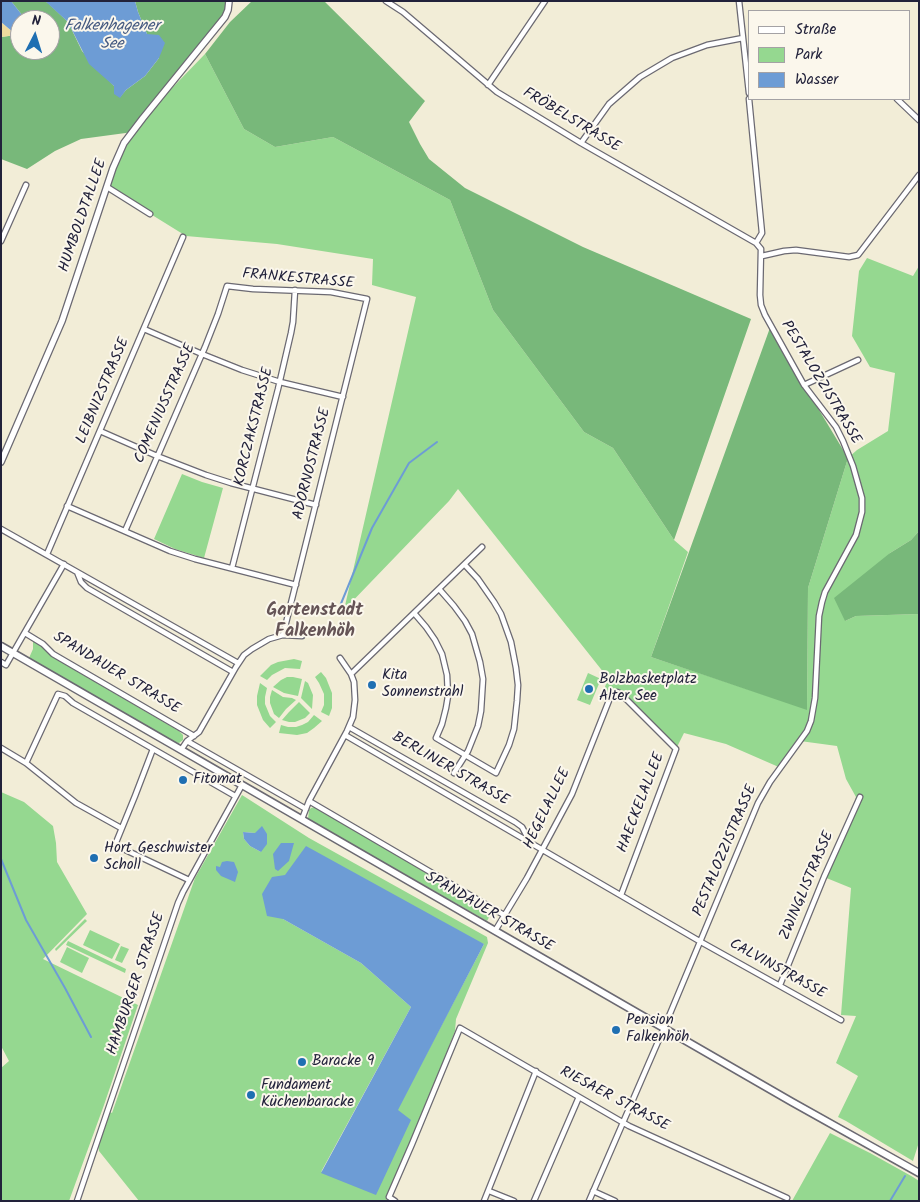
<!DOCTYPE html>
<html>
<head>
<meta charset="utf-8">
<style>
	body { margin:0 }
	#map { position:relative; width:920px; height:1202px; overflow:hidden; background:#f2edd7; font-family:Kalam,sans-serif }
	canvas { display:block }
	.frame { position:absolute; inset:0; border:2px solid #22223b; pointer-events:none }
	.legend { position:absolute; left:748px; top:10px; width:162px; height:90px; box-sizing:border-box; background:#fbf7ec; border:1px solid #a4a2a5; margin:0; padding:6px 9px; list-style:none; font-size:15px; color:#22223b }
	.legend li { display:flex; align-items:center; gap:10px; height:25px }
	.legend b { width:25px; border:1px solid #a4a2a5 }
	.north { position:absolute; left:10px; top:10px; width:50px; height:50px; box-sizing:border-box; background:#fbf7ec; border:1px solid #a4a2a5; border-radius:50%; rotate:5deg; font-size:14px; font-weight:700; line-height:20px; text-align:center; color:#22223b }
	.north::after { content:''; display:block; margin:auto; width:18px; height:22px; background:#1f6fb2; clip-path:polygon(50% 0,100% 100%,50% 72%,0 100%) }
</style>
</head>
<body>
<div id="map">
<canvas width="920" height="1202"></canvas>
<div class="frame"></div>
<ul class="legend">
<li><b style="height:6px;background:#fff"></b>Straße</li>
<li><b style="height:14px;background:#95d890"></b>Park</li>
<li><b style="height:14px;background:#6d9cd5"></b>Wasser</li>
</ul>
<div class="north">N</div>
</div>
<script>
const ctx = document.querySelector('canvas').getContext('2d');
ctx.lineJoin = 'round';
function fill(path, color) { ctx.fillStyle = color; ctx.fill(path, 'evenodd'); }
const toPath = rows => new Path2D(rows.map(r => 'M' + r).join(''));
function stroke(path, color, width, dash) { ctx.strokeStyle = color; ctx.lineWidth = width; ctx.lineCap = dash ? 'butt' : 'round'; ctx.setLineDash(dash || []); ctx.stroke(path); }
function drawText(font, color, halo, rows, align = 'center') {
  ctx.font = font + ' Kalam,sans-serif'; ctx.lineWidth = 4; ctx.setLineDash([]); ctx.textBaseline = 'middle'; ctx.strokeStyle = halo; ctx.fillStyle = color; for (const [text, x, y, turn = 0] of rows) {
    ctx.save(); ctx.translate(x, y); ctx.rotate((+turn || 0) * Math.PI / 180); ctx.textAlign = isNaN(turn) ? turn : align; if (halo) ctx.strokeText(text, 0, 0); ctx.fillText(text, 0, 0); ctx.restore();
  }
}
const green = toPath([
	[205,54,244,129,275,147,333,137,450,200,493,310,584,432,613,448,674,540,688,552,651,657,807,709,808,588,848,458,857,450,888,431,895,373,870,367,852,336,859,271,867,258,913,276,919,266,919,531,911,540,890,553,845,621,856,616,919,614,919,1142,913,1161,846,1121,838,1117,858,1076,836,1063,856,1016,841,1015,851,888,824,877,850,819,856,797,846,779,837,746,800,741,781,768,726,744,684,733,676,749,619,689,609,693,604,690,608,678,458,489,449,501,344,610,416,297,372,285,373,259,277,244,186,236,107,187,118,156,143,118],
	[182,474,202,482,223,488,204,558,175,549,154,539],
	[33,641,40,645,51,656,179,731,183,735,183,740,179,743,173,742,29,658,33,649],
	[294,659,302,661,300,669,285,668,272,675,267,680,260,676,271,665,278,662],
	[321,672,326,678,332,693,332,708,329,716,321,712,324,705,324,694,319,683,315,677],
	[588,673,601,679,590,705,577,700],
	[287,677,293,677,302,679,298,696,284,693,273,687,281,680],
	[305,681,308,683,313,695,312,709,301,698],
	[260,683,267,688,265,697,265,704,270,716,276,722,270,728,263,720,257,705,257,696],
	[272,690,283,697,292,698,296,700,286,709,279,718,274,714,270,703,270,697],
	[299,702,310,713,305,718,295,722,289,722,282,720,289,712],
	[314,715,322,721,314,728,307,733,297,735,279,733,281,725,288,727,296,727,302,725,308,722],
	[1,792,24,802,53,826,56,843,57,862,87,914,43,959,138,1005,104,1105,69,1201,1,1201,1,1068,9,1061,1,1046],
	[242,795,309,838,487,937,488,943,456,1019,455,1031,411,1144,386,1201,139,1201,99,1151,98,1145,99,1140,110,1112,112,1113,195,878],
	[243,832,255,833,261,852,250,846,244,839],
	[283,919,484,944,397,1110,321,1172,411,1007,361,963],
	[315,807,492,912,487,921,308,819,309,810,311,808],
	[85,919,87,921,56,951,55,949],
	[90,930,120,944,112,959,83,945],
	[68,941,126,969,125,973,66,945],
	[121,946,129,949,122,963,115,960],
	[67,947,89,958,82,973,60,962],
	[830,1133,870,1153,913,1177,919,1181,919,1201,792,1201]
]);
const forest = toPath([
	[11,1,45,1,49,4,68,22,82,51,114,86,120,97,126,90,145,76,159,58,147,34,138,12,135,1,229,1,228,10,133,132,81,139,55,151,27,169,1,159,1,37,16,35,20,38,20,50,50,50,50,20,26,20],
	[252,1,324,1,425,101,409,122,420,144,429,159,465,188,583,247,751,319,674,540,613,448,584,432,493,310,450,200,333,137,275,147,244,129,205,54,230,22],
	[771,325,804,385,848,458,808,588,807,710,651,657],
	[919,531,919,614,856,616,845,621,834,598,890,553,911,540]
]);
const sand = toPath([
	[1,22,16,35,1,37]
]);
const water = toPath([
	[1,1,11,1,26,20,20,20,20,38,1,22],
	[45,1,135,1,138,12,147,34,159,35,165,43,159,58,145,76,126,90,120,98,114,94,114,86,89,64,68,22],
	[262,826,267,834,267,844,261,852,250,846,244,839,243,832,255,833],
	[281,843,294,843,289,861,278,871,275,869,273,854],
	[306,846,484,944,398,1110,411,1120,376,1195,321,1173,411,1007,361,963,283,919,267,916,262,894,272,877,285,875],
	[227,861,234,862,238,872,235,882,221,876,216,870,216,866,220,867,222,862]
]);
const stream = toPath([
	[340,606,372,528,409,463,437,442],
	[1,859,26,920,65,988,91,1037],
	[890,1201,905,1176]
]);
const minor = toPath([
	[386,1,403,12,497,92,581,143,756,243,761,249,760,295,761,305,765,315,804,385,836,427,843,441,853,466,862,498,862,512,856,535,825,592,822,602,819,616,815,698,811,721,807,731,770,782,758,803,664,1028,589,1201],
	[739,1,749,93],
	[488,85,545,1],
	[749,99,762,233,756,243],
	[897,99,919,120],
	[581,143,609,104,640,77,672,58,707,45,743,38],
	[107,187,150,214],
	[1,241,26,185],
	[762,256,784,251,796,250,849,257,858,255,919,175],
	[144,329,202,354,242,370,280,382,343,397],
	[804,385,858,360],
	[100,431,157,456,206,475,231,483,316,505],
	[67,506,170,551,195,559,296,585],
	[1,529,238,663],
	[125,531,205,347,218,314,227,286,253,289,331,292,367,299,283,635],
	[47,554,183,237],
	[232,568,278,389,291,333,293,322,295,290],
	[77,572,81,582,87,588,233,672],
	[440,590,454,606,465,621,472,634,480,662,483,679,481,711,478,726,468,751,454,773],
	[414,613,426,627,435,640,442,654,447,675,448,696,446,708,442,724,436,738,496,773,509,745,514,729,517,701,518,685,516,668,511,642,501,614,494,602,478,579,465,565],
	[25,633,43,644,53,654,194,736],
	[1,662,6,665,64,564],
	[351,674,482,547],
	[610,698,617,692,621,694,676,749,621,895],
	[349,727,515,822,522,827,530,842],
	[345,735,701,942,841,1020],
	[187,741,306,809],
	[1,748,26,763,76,803,121,828],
	[153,749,135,796,115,845,189,880],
	[181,750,187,741,199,732,236,667,244,655,252,649,269,639,283,635,302,636],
	[26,763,58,694,65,696,73,703,235,796],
	[309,801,504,915],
	[302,819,309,801,347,731,353,717,355,700,354,682,351,674,340,658],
	[495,931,527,878,572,794,610,698,605,696],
	[780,985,824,877,860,797],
	[489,1191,514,1201],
	[593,1191,615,1201],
	[77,1201,178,903,183,892,242,785],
	[395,1201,389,1197,412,1144,460,1028,629,1126,787,1198],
	[484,1201,536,1071],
	[534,1201,579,1097]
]);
const tertiary = toPath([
	[1,462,62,321,113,168,124,143,143,118,225,17,228,10,229,1]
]);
const secondary = toPath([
	[1,646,792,1102,919,1173]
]);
const markers = [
	[372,685,5,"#1f6fb2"],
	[589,689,5,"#1f6fb2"],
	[183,780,5,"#1f6fb2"],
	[94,858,5,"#1f6fb2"],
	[616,1030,5,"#1f6fb2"],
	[302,1062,5,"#1f6fb2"],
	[251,1095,5,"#1f6fb2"]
];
const streetNames = [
	["FRÖBELSTRASSE",571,121,31],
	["HUMBOLDTALLEE",84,216,-71],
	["FRANKESTRASSE",298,280,5],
	["PESTALOZZISTRASSE",820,383,59],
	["LEIBNIZSTRASSE",104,391,-67],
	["COMENIUSSTRASSE",166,404,-66],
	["KORCZAKSTRASSE",255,427,-76],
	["ADORNOSTRASSE",313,464,-76],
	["SPANDAUER STRASSE",116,674,31],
	["BERLINER STRASSE",450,770,30],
	["HAECKELALLEE",642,803,-69],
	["HEGELALLEE",548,809,-64],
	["PESTALOZZISTRASSE",726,851,-67],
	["ZWINGLISTRASSE",808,886,-67],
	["SPANDAUER STRASSE",489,913,30],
	["CALVINSTRASSE",777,970,29],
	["HAMBURGER STRASSE",137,984,-71],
	["RIESAER STRASSE",614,1100,28]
];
const poiNames = [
	["Kita",382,676],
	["Sonnenstrahl",382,693],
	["Bolzbasketplatz",599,680],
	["Alter See",599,697],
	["Fitomat",193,780],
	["Hort Geschwister",104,849],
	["Scholl",104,866],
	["Pension",626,1021],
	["Falkenhöh",626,1038],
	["Baracke 9",312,1062],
	["Fundament",261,1086],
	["Küchenbaracke",261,1103]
];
const waterNames = [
	["Falkenhagener",112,27],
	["See",112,45]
];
const quarterNames = [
	["Gartenstadt",315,612],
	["Falkenhöh",315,633]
];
fill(green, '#95d890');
fill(forest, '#78b87a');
fill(sand, '#eeda9e');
fill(water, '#6d9cd5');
stroke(stream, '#6d9cd5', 2);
stroke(minor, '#6b6972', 7);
stroke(tertiary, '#6b6972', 8);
stroke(secondary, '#6b6972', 9);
stroke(minor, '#fff', 4.5);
stroke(tertiary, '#fff', 5.5);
stroke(secondary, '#fff', 6);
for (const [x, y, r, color] of markers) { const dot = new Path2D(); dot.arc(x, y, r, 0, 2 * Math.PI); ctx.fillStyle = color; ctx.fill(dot); stroke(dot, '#fbf7ec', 2); }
drawText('15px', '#22223b', '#fbf7ec', streetNames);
drawText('15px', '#22223b', '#fbf7ec', poiNames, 'left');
drawText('italic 16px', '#445980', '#fbf7ec', waterNames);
drawText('bold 18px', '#655456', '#fbf7ec', quarterNames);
</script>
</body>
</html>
